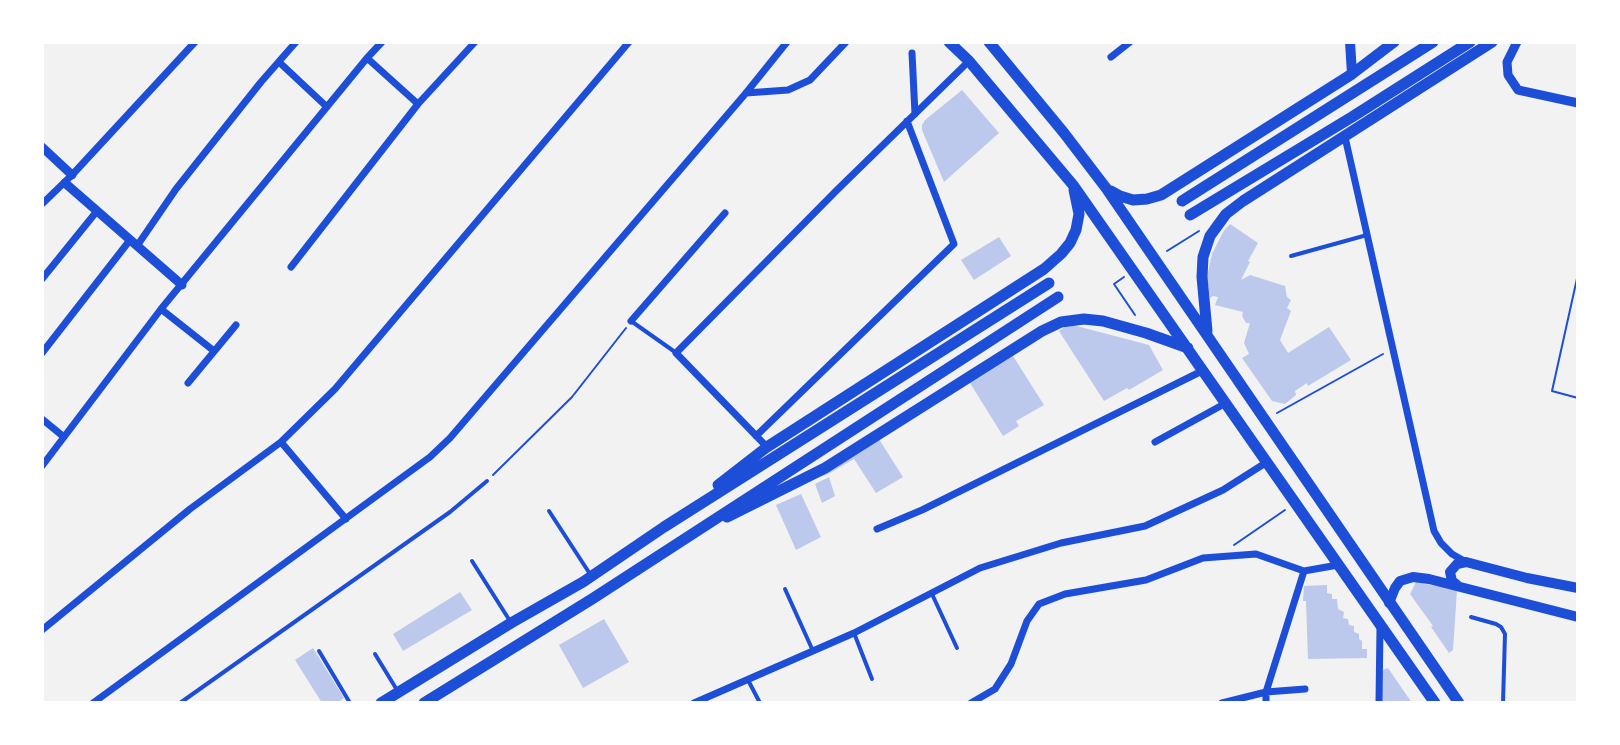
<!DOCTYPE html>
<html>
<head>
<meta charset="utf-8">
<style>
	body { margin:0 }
	#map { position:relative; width:1620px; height:745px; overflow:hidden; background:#f2f2f2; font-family:Inter,sans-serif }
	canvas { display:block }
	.frame { position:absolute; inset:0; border:44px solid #fff; pointer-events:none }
</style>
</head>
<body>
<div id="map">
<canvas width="1620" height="745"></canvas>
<div class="frame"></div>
</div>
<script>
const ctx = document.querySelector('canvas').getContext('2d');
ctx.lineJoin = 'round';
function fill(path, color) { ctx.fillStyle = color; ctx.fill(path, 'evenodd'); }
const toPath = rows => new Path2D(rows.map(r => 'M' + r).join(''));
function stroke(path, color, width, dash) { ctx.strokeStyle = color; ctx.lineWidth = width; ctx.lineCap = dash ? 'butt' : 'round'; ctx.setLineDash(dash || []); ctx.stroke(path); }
const building = toPath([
	[962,90,999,133,944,182,922,130,922,125,925,120],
	[1230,224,1258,243,1248,261,1250,262,1241,280,1250,275,1285,286,1287,297,1291,300,1287,308,1291,311,1280,340,1288,353,1329,327,1351,360,1308,386,1307,383,1295,391,1296,395,1285,404,1272,401,1242,358,1249,354,1244,343,1250,323,1246,323,1242,316,1243,312,1215,305,1218,297,1213,296,1210,298,1207,277,1212,254,1223,232],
	[999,237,1011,256,974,280,961,260],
	[1069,324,1149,345,1163,370,1129,390,1127,388,1104,401,1059,331],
	[1013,356,1044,405,1016,421,1019,426,1003,436,970,383],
	[877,436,903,477,876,493,854,459,828,474,813,480],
	[829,477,835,496,822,503,815,484],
	[801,494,821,537,796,550,776,505],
	[1416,582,1457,590,1453,650,1449,653,1431,627,1433,626,1410,594],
	[1327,585,1327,593,1332,594,1332,599,1337,599,1338,609,1344,612,1343,618,1348,619,1349,625,1354,626,1354,632,1359,634,1359,639,1362,641,1362,649,1367,649,1367,658,1308,659,1306,601,1303,601,1304,586],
	[460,592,472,610,403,651,393,634],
	[604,619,629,662,583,688,559,645],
	[313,648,344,698,337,703,322,703,295,660],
	[1388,668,1412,703,1382,703,1383,670]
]);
const path = toPath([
	[1167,251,1199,231],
	[1578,274,1552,391,1578,398],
	[1124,277,1114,284,1135,315],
	[1277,413,1383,354],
	[493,475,572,397,626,328],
	[1234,545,1285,510]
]);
const service = toPath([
	[1291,256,1367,235],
	[631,321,675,352],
	[549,511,590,574],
	[472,561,510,621],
	[785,589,813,651],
	[932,594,957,648],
	[1471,617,1496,624,1501,627,1505,634,1503,703],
	[854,633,872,679],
	[319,651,350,703],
	[375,654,397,690],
	[748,680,760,703],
	[180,703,450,512,487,481]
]);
const minor = toPath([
	[912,53,915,114],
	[1111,57,1130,42],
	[367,58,418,104],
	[279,62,327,107],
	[746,93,788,90,810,80,846,42],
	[1345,137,1434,531,1441,543,1452,554,1466,562],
	[42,204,72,175,195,42],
	[137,246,176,189,261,82,296,42],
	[291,267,418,104,475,42],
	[42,279,97,211],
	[161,309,214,351],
	[631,321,725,213],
	[42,353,130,240],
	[188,383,236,325],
	[42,419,64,437],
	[756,436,954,244,907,121],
	[281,442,346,519],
	[1155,442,1226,403],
	[767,447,676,353,836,191,969,61],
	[42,466,161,309,367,58,382,42],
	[877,529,922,510,1204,370],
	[42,630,190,509,281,442,335,389,629,42],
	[93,703,430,457,450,438,746,93,787,42],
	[694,703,854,633,980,568,1061,543,1145,526,1223,490,1267,462],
	[971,703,995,689,1011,664,1027,621,1039,604,1065,594,1146,580,1203,558,1256,554,1304,571,1338,565],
	[1222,703,1266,692,1305,689],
	[1266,703,1266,692,1304,571],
	[1379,703,1380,627]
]);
const tertiary = toPath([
	[1517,42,1507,62,1508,75,1518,90,1578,103],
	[42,147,72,175],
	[65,183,182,285]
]);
const secondary = toPath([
	[1350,42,1352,74],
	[1457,585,1452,581,1450,572,1457,564,1466,562,1527,578,1578,588],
	[1389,603,1395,588,1400,581,1413,577,1429,579,1578,617]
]);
const primary = toPath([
	[949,42,969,61,1073,185,1435,703],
	[989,42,1064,133,1106,188,1459,703],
	[1111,191,1120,196,1133,200,1147,199,1161,195,1352,74,1394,42],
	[1182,201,1433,42],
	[1190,215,1352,117,1470,42],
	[1207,331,1202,277,1203,257,1210,236,1226,214,1243,201,1492,42],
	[718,485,767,447,1044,269,1061,254,1070,243,1076,230,1079,214,1074,190],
	[727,517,825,468,1042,331,1061,322,1084,319,1103,321,1146,333,1188,348],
	[381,703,511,623,583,582,664,527,1049,283],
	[424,703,592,599,1058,297]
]);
fill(building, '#bdc9ec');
stroke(path, '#1d4ed8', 2);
stroke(service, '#1d4ed8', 4);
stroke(minor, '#1d4ed8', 7);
stroke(tertiary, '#1d4ed8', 9);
stroke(secondary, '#1d4ed8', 10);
stroke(primary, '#1d4ed8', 11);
</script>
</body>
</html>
